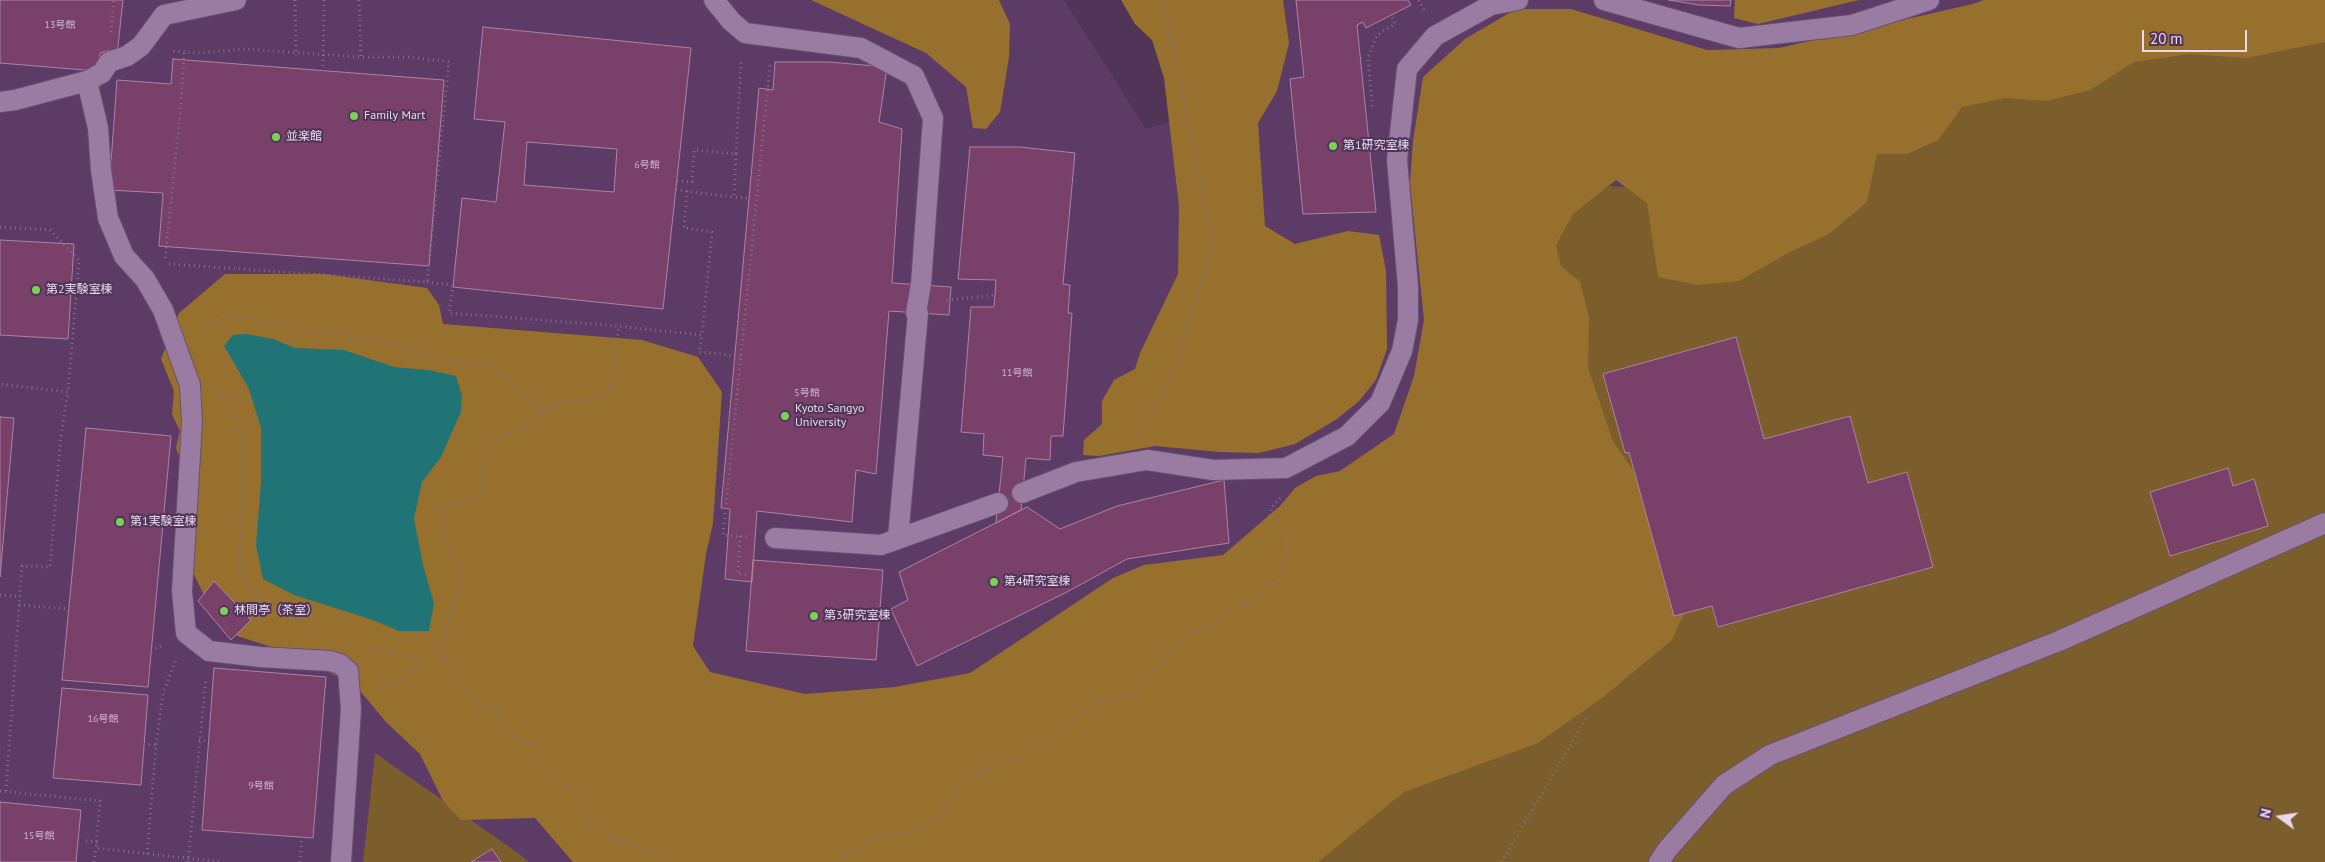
<!DOCTYPE html>
<html>
<head>
<meta charset="utf-8">
<style>
	body { margin:0 }
	#map { position:relative; width:2325px; height:862px; overflow:hidden; background:#503559; font-family:"PT Sans",sans-serif }
	canvas { display:block }
	.north { position:absolute; left:2255px; top:792px; width:50px; height:50px; -webkit-text-stroke:4px #503559; paint-order:stroke; rotate:284deg; font-size:14px; font-weight:700; line-height:20px; text-align:center; color:#e9d9ee }
	.north::after { content:''; display:block; margin:auto; width:18px; height:22px; background:#e9d9ee; clip-path:polygon(50% 0,100% 100%,50% 72%,0 100%) }
	.scale { position:absolute; left:2142px; top:30px; width:105px; height:22px; box-sizing:border-box; border:2px solid #e9d9ee; border-top:0; padding-left:6px; font-size:15px; line-height:18px; white-space:nowrap; color:#e9d9ee; -webkit-text-stroke:4px #503559; paint-order:stroke }
</style>
</head>
<body>
<div id="map">
<canvas width="2325" height="862"></canvas>
<div class="north">N</div>
<div class="scale">20 m</div>
</div>
<script>
const ctx = document.querySelector('canvas').getContext('2d');
ctx.lineJoin = 'round';
function fill(path, color) { ctx.fillStyle = color; ctx.fill(path, 'evenodd'); }
const toPath = rows => new Path2D(rows.map(r => 'M' + r).join(''));
function stroke(path, color, width, dash) { ctx.strokeStyle = color; ctx.lineWidth = width; ctx.lineCap = dash ? 'butt' : 'round'; ctx.setLineDash(dash || []); ctx.stroke(path); }
function drawText(font, color, halo, rows, align = 'center') {
  ctx.font = font + ' "PT Sans","Noto Sans JP",sans-serif'; ctx.lineWidth = 4; ctx.setLineDash([]); ctx.textBaseline = 'middle'; ctx.strokeStyle = halo; ctx.fillStyle = color; for (const [text, x, y, turn = 0] of rows) {
    ctx.save(); ctx.translate(x, y); ctx.rotate((+turn || 0) * Math.PI / 180); ctx.textAlign = isNaN(turn) ? turn : align; if (halo) ctx.strokeText(text, 0, 0); ctx.fillText(text, 0, 0); ctx.restore();
  }
}
const built = toPath([
	[0,0,1064,0,1146,129,1216,107,1197,0,2312,0,1552,343,1001,862,529,862,375,754,363,862,0,862]
]);
const green = toPath([
	[2325,0,2325,862,1001,862,1542,548,1522,182,1629,187],
	[375,753,518,853,529,862,363,862]
]);
const forest = toPath([
	[811,0,999,0,1010,24,1009,57,1000,112,986,129,973,128,966,87,926,53],
	[1121,0,1283,0,1289,43,1277,91,1258,123,1265,226,1295,244,1348,231,1379,235,1386,271,1387,349,1376,380,1359,401,1337,419,1295,444,1259,453,1220,452,1155,446,1099,456,1083,455,1084,440,1102,424,1102,401,1114,380,1135,369,1140,353,1178,274,1179,206,1164,78,1152,40,1135,24],
	[1735,0,1859,0,1758,24,1734,18],
	[1984,0,2325,0,2325,42,2246,58,2189,54,2134,62,2090,90,2046,101,2005,98,1962,107,1938,140,1907,154,1877,154,1867,202,1829,234,1788,253,1739,281,1698,285,1658,277,1647,203,1616,180,1573,214,1556,245,1561,266,1580,282,1589,317,1588,368,1613,441,1663,514,1688,605,1672,640,1602,698,1538,743,1404,792,1318,862,573,862,535,818,461,820,443,801,420,754,386,722,356,686,294,654,237,636,205,597,183,552,192,518,178,484,180,458,176,448,180,431,172,414,174,391,161,359,179,313,225,274,324,274,427,288,439,305,443,324,642,340,698,357,722,392,713,523,706,554,693,646,710,672,805,694,895,687,970,673,1113,578,1144,565,1223,555,1280,506,1295,488,1316,476,1340,471,1394,434,1414,376,1424,320,1410,184,1413,141,1423,77,1465,39,1516,9,1571,9,1707,50,1779,48,1973,4]
]);
const water = toPath([
	[247,334,273,339,295,348,344,350,394,367,429,370,456,376,462,396,461,412,441,457,422,482,414,518,423,565,434,603,429,631,399,631,373,620,294,595,263,579,256,545,261,483,261,428,249,389,224,346,233,335]
]);
const building = toPath([
	[0,0,123,0,117,55,109,50,100,53,97,71,0,63,0,0],
	[1296,0,1408,0,1411,5,1366,28,1363,22,1357,25,1376,212,1303,214,1290,79,1304,77,1296,0],
	[1669,0,1731,0,1730,6,1699,5,1669,0],
	[483,27,691,48,663,309,453,287,462,198,496,202,505,122,474,119,483,27],
	[527,142,617,149,614,192,524,185,527,142],
	[173,59,444,80,429,266,159,246,163,193,109,190,117,80,171,84,173,59],
	[775,62,829,62,887,67,879,122,902,129,892,283,951,287,949,315,889,311,876,474,856,470,852,522,757,511,752,582,725,579,730,509,721,508,759,88,773,90,775,62],
	[970,147,1020,147,1075,153,1063,284,1070,285,1068,313,1072,313,1063,436,1051,436,1050,460,1026,458,1021,510,996,523,1003,457,983,455,984,434,961,432,971,307,994,307,996,280,958,279,970,147],
	[0,240,74,244,68,339,0,335,0,240],
	[1736,337,1764,439,1850,416,1868,483,1907,472,1933,567,1718,627,1712,606,1674,616,1629,452,1625,453,1603,374,1736,337],
	[0,417,14,418,0,577,0,417],
	[86,428,171,436,148,687,62,680,86,428],
	[2228,468,2233,486,2254,479,2268,526,2170,556,2150,492,2228,468],
	[1224,480,1229,543,1127,559,1067,592,917,666,891,609,908,600,899,572,1027,507,1060,529,1117,506,1224,480],
	[753,560,883,570,876,660,746,651,753,560],
	[214,581,251,620,231,640,198,601,214,581],
	[214,668,326,677,313,838,202,830,214,668],
	[62,688,148,695,141,785,53,778,62,688],
	[0,802,81,810,76,862,0,862,0,802],
	[492,849,501,862,471,862,492,849]
]);
const path = toPath([
	[295,0,296,52],
	[359,0,361,57],
	[1419,0,1424,10],
	[111,32,114,0],
	[323,71,324,0],
	[1372,106,1368,58,1377,35,1395,24,1391,15],
	[736,154,734,197,748,198],
	[677,181,692,182,694,150,736,154,741,61],
	[676,190,734,197],
	[687,191,684,228,712,232,702,335],
	[0,227,50,230,79,260,68,392,0,384],
	[165,258,180,115,184,53],
	[169,264,427,282,449,62,410,57,361,57,243,49,201,53,173,51],
	[427,282,450,285,453,287,449,313,606,325,702,335,699,352,741,356],
	[947,300,995,295],
	[201,331,222,317,248,318,381,342,451,360,487,365,512,379,523,397,546,411],
	[219,390,240,427,245,479,240,513,242,538,239,562,241,578,251,592,310,630],
	[1138,432,1170,387,1213,244,1163,0],
	[740,536,738,574,749,575],
	[747,537,723,535,770,65],
	[0,595,20,597],
	[19,605,69,609],
	[366,646,382,652,407,656,426,663],
	[440,647,447,664,474,696,478,708,483,709,489,705,495,707,510,734,530,744,538,761,570,786,582,800,591,825,598,832,658,854,666,862],
	[151,651,161,646],
	[378,689,398,683,407,673,426,663,431,654,440,647,445,636,457,590,459,576,455,556,442,537,442,505,465,503,482,498,484,469,494,440,525,427,557,403,591,399,611,386,619,326],
	[199,740,209,741],
	[144,744,156,745],
	[0,791,100,801,96,848,221,862],
	[6,791,22,566,50,567,61,436,68,392],
	[86,841,97,842],
	[147,854,156,745,163,693,176,660],
	[94,862,96,848],
	[188,862,206,678],
	[300,862,302,838],
	[833,862,881,836,921,830,933,823,972,775,1024,755,1095,703,1139,690,1165,658,1194,631,1260,597,1280,579,1286,552,1287,531,1269,516,1273,506,1281,497],
	[1502,862,1586,718]
]);
const lane = toPath([
	[714,0,731,21,745,33,861,48,914,76,933,118,921,284,916,313,918,313,898,538],
	[1604,0,1739,38,1852,25,1929,0],
	[87,81,98,128,101,170,108,218,124,256,145,279,163,310,190,385,192,422,182,591,186,633,209,651,260,657,330,661,340,664,348,671,351,709,341,862],
	[0,102,15,100,87,81,102,73,109,62,127,56,141,46,164,15,236,0],
	[1022,493,1076,472,1147,460,1213,470,1286,468,1347,436,1380,403,1402,351,1408,320,1408,286,1397,160,1407,69,1435,36,1491,5,1518,0],
	[775,538,881,545,998,503],
	[1659,862,1667,850,1724,785,1770,755,2059,641,2325,523]
]);
const markers = [
	[354,116,5,"#7ad157"],
	[276,137,5,"#7ad157"],
	[1333,146,5,"#7ad157"],
	[36,290,5,"#7ad157"],
	[785,416,5,"#7ad157"],
	[120,522,5,"#7ad157"],
	[994,582,5,"#7ad157"],
	[224,611,5,"#7ad157"],
	[814,616,5,"#7ad157"]
];
const numberNames = [
	["13号館",60,25],
	["6号館",647,165],
	["11号館",1017,373],
	["5号館",807,393],
	["16号館",103,719],
	["9号館",261,786],
	["15号館",39,836]
];
const poiNames = [
	["Family Mart",364,116],
	["並楽館",286,137],
	["第1研究室棟",1343,146],
	["第2実験室棟",46,290],
	["Kyoto Sangyo",795,409],
	["University",795,423],
	["第1実験室棟",130,522],
	["第4研究室棟",1004,582],
	["林間亭（茶室）",234,611],
	["第3研究室棟",824,616]
];
fill(built, '#5c3c66');
fill(green, '#7b5e2c');
fill(forest, '#98702e');
fill(water, '#207476');
fill(building, '#79406a');
stroke(building, '#ae83a1', 1);
stroke(lane, '#67516f', 22);
stroke(path, '#856e8d', 3, [1, 4]);
stroke(lane, '#9a7ca3', 20);
for (const [x, y, r, color] of markers) { const dot = new Path2D(); dot.arc(x, y, r, 0, 2 * Math.PI); ctx.fillStyle = color; ctx.fill(dot); stroke(dot, '#503559', 2); }
drawText('10px', '#cdb3cd', null, numberNames);
drawText('12px', '#e9d9ee', '#503559', poiNames, 'left');
</script>
</body>
</html>
